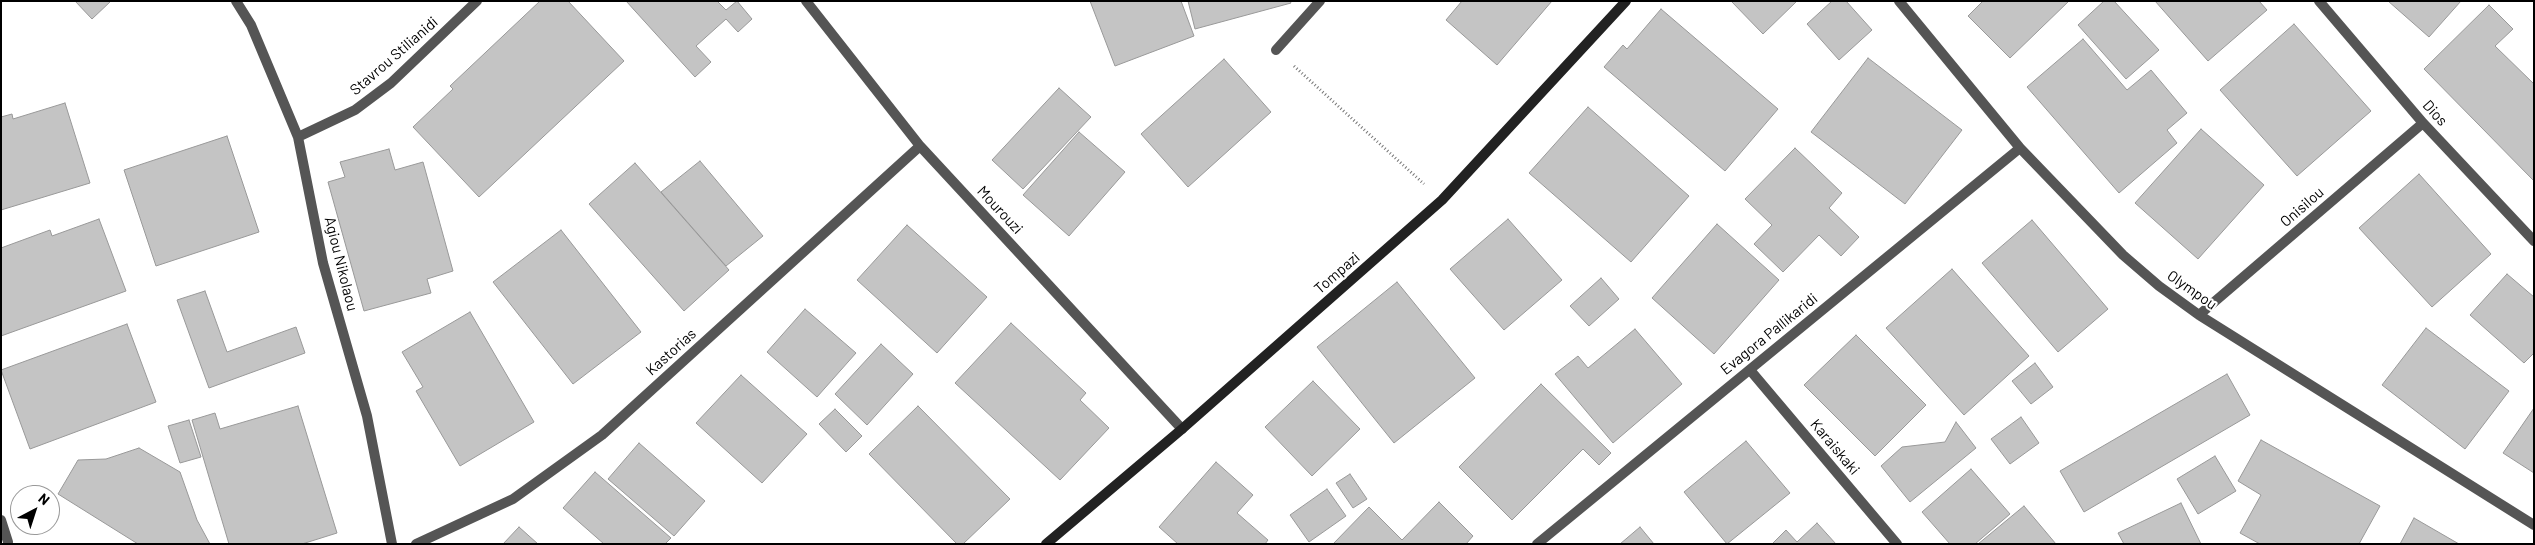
<!DOCTYPE html>
<html>
<head>
<meta charset="utf-8">
<style>
	body { margin:0 }
	#map { position:relative; width:2535px; height:545px; overflow:hidden; background:#fff; font-family:Barlow,sans-serif }
	canvas { display:block }
	.frame { position:absolute; inset:0; border:2px solid #000; pointer-events:none }
	.north { position:absolute; left:10px; top:485px; width:50px; height:50px; box-sizing:border-box; background:#fff; border:1px solid #999; border-radius:50%; rotate:40deg; font-size:14px; font-weight:700; line-height:20px; text-align:center; color:#000 }
	.north::after { content:''; display:block; margin:auto; width:18px; height:22px; background:#000; clip-path:polygon(50% 0,100% 100%,50% 72%,0 100%) }
</style>
</head>
<body>
<div id="map">
<canvas width="2535" height="545"></canvas>
<div class="frame"></div>
<div class="north">N</div>
</div>
<script>
const ctx = document.querySelector('canvas').getContext('2d');
ctx.lineJoin = 'round';
function fill(path, color) { ctx.fillStyle = color; ctx.fill(path, 'evenodd'); }
const toPath = rows => new Path2D(rows.map(r => 'M' + r).join(''));
function stroke(path, color, width, dash) { ctx.strokeStyle = color; ctx.lineWidth = width; ctx.lineCap = dash ? 'butt' : 'round'; ctx.setLineDash(dash || []); ctx.stroke(path); }
function drawText(font, color, halo, rows, align = 'center') {
  ctx.font = font + ' Barlow,sans-serif'; ctx.lineWidth = 4; ctx.setLineDash([]); ctx.textBaseline = 'middle'; ctx.strokeStyle = halo; ctx.fillStyle = color; for (const [text, x, y, turn = 0] of rows) {
    ctx.save(); ctx.translate(x, y); ctx.rotate((+turn || 0) * Math.PI / 180); ctx.textAlign = isNaN(turn) ? turn : align; if (halo) ctx.strokeText(text, 0, 0); ctx.fillText(text, 0, 0); ctx.restore();
  }
}
const building = toPath([
	[75,1,111,1,92,19,75,1],
	[540,1,568,1,624,61,479,197,413,127,453,89,450,86,540,1],
	[626,1,717,1,726,10,737,1,752,19,738,32,726,19,696,46,711,62,695,77,626,1],
	[1090,1,1181,1,1194,36,1115,66,1090,1],
	[1188,1,1290,1,1291,3,1195,29,1188,1],
	[1462,1,1552,1,1497,65,1446,20,1462,1],
	[1731,1,1797,1,1763,34,1731,1],
	[1832,1,1846,1,1872,30,1839,60,1807,24,1832,1],
	[1983,1,2069,1,2010,58,1968,16,1983,1],
	[2104,1,2114,1,2159,50,2126,79,2078,25,2104,1],
	[2155,1,2259,1,2267,10,2208,61,2155,1],
	[2388,1,2461,1,2429,37,2388,1],
	[2489,5,2513,29,2495,46,2534,84,2534,181,2424,69,2489,5],
	[1661,9,1778,109,1725,171,1604,67,1623,45,1627,49,1661,9],
	[2294,24,2371,111,2297,176,2220,90,2294,24],
	[2083,39,2127,90,2151,70,2187,113,2167,130,2177,143,2119,193,2027,87,2083,39],
	[1868,58,1962,130,1905,204,1811,132,1868,58],
	[1224,59,1271,112,1188,187,1141,134,1224,59],
	[1059,88,1091,117,1023,189,992,160,1059,88],
	[65,103,90,183,1,210,1,117,12,114,13,119,65,103],
	[1588,107,1689,196,1631,262,1529,173,1588,107],
	[2201,129,2264,185,2198,259,2135,203,2201,129],
	[1079,132,1125,172,1069,236,1023,195,1079,132],
	[227,136,259,232,156,266,124,170,227,136],
	[1795,148,1842,193,1829,208,1859,237,1841,256,1819,235,1783,272,1754,244,1772,225,1745,199,1795,148],
	[389,149,395,170,423,162,453,271,427,279,431,293,364,311,328,182,345,177,340,162,389,149],
	[700,161,763,236,726,266,661,192,700,161],
	[635,163,729,270,684,311,589,204,635,163],
	[2419,174,2491,254,2432,307,2359,228,2419,174],
	[99,219,126,291,1,336,1,248,50,230,52,236,99,219],
	[1508,219,1562,280,1504,330,1450,269,1508,219],
	[2032,220,2108,309,2058,352,1982,263,2032,220],
	[1717,224,1779,280,1714,354,1652,298,1717,224],
	[907,225,987,297,937,353,857,280,907,225],
	[561,230,641,332,573,384,493,282,561,230],
	[1952,269,2029,356,1964,415,1886,328,1952,269],
	[2507,274,2534,297,2534,353,2524,363,2470,315,2507,274],
	[1601,278,1619,299,1589,326,1570,306,1601,278],
	[1397,282,1475,378,1394,443,1317,347,1397,282],
	[205,291,227,352,296,327,305,353,209,388,177,300,205,291],
	[805,309,856,353,817,397,767,352,805,309],
	[470,312,534,422,460,466,416,391,423,387,402,352,470,312],
	[1011,323,1086,393,1080,400,1109,428,1060,480,955,383,1011,323],
	[127,324,156,402,30,449,1,370,127,324],
	[2426,328,2509,391,2465,449,2382,385,2426,328],
	[1635,329,1682,384,1613,443,1555,374,1578,356,1588,368,1635,329],
	[1856,335,1926,405,1875,456,1804,385,1856,335],
	[881,344,913,374,867,425,835,394,881,344],
	[2035,363,2053,387,2031,404,2012,381,2035,363],
	[2227,374,2250,415,2084,512,2060,471,2227,374],
	[741,375,807,434,762,483,696,423,741,375],
	[1313,381,1360,429,1312,476,1265,427,1313,381],
	[1541,384,1611,453,1599,465,1583,449,1512,520,1459,467,1541,384],
	[298,406,337,533,302,544,229,544,192,420,215,413,220,429,298,406],
	[918,406,1010,499,963,544,957,544,869,454,918,406],
	[2534,408,2534,473,2503,453,2534,408],
	[835,409,862,436,846,452,819,424,835,409],
	[2021,417,2039,443,2010,464,1991,439,2021,417],
	[189,420,201,457,180,463,168,426,189,420],
	[1956,422,1976,448,1910,502,1881,466,1902,447,1945,442,1956,422],
	[2261,440,2380,506,2359,544,2260,544,2240,533,2261,495,2238,481,2261,440],
	[1746,441,1790,493,1727,544,1684,492,1746,441],
	[639,443,705,501,674,536,608,479,639,443],
	[139,448,180,472,197,520,210,544,138,544,58,494,78,460,106,459,139,448],
	[2215,456,2236,491,2198,514,2177,479,2215,456],
	[1216,462,1253,495,1237,513,1268,540,1265,544,1178,544,1159,527,1216,462],
	[1971,469,2010,514,1975,544,1950,544,1922,512,1971,469],
	[595,472,671,538,665,544,604,544,563,508,595,472],
	[1350,474,1367,499,1353,508,1336,483,1350,474],
	[1327,489,1346,516,1309,542,1290,515,1327,489],
	[1439,502,1473,536,1466,544,1333,544,1369,507,1402,540,1439,502],
	[2181,503,2201,544,2124,544,2118,533,2181,503],
	[2024,506,2056,544,1978,544,2024,506],
	[2414,518,2459,544,2400,544,2414,518],
	[1817,523,1836,544,1772,544,1786,530,1797,542,1817,523],
	[519,527,538,544,503,544,519,527],
	[1640,527,1654,544,1620,544,1640,527]
]);
const path = toPath([
	[1294,66,1424,184]
]);
const street = toPath([
	[236,1,251,25,298,137,323,263,367,416,392,544],
	[806,1,920,146,1182,429],
	[1899,1,2020,148,2123,255,2159,286,2199,315,2534,525],
	[2319,1,2423,123,2534,241],
	[1276,50,1320,1],
	[298,137,355,110,391,83,477,1],
	[2199,315,2423,123],
	[1750,370,1897,544],
	[1,520,8,542],
	[416,544,513,499,602,435,920,146],
	[1537,544,2020,148]
]);
const secondary = toPath([
	[1046,544,1182,429,1442,200,1626,1]
]);
const streetNames = [
	["Stavrou Stilianidi",394,56,-41],
	["Dios",2435,113,48],
	["Onisilou",2302,207,-41],
	["Mourouzi",1000,210,47],
	["Agiou Nikolaou",341,264,76],
	["Tompazi",1337,273,-41],
	["Olympou",2192,290,35],
	["Evagora Pallikaridi",1769,334,-39],
	["Kastorias",671,352,-42],
	["Karaiskaki",1835,447,50]
];
fill(building, '#c4c4c4');
stroke(building, '#999', 1);
stroke(path, '#777', 3, [1, 2.5]);
stroke(street, '#555', 10);
stroke(secondary, '#222', 10);
drawText('15px', '#000', '#fff', streetNames);
</script>
</body>
</html>
